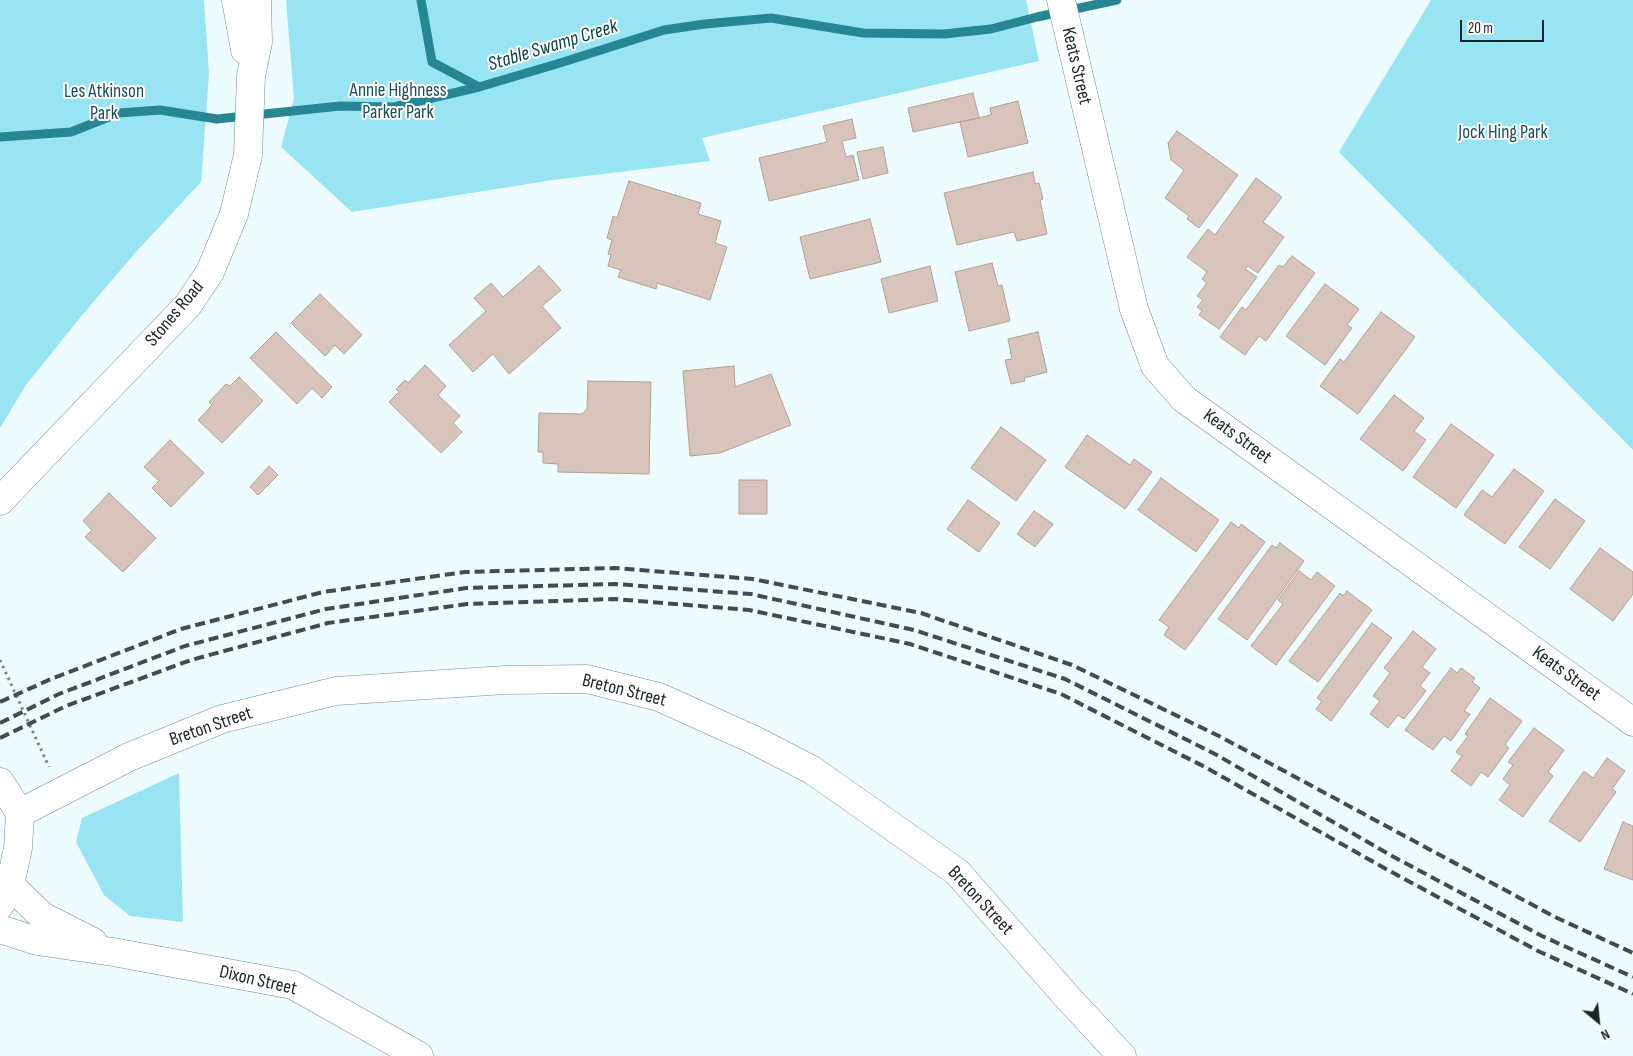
<!DOCTYPE html>
<html>
<head>
<meta charset="utf-8">
<style>
	body { margin:0 }
	#map { position:relative; width:1633px; height:1056px; overflow:hidden; background:#edfcff; font-family:"Sofia Sans Condensed",sans-serif }
	canvas { display:block }
	.north { position:absolute; left:1573px; top:996px; width:50px; height:50px; -webkit-text-stroke:4px #fff; paint-order:stroke; rotate:152deg; font-size:14px; font-weight:700; line-height:20px; text-align:center; color:#1a2325 }
	.north::after { content:''; display:block; margin:auto; width:18px; height:22px; background:#1a2325; clip-path:polygon(50% 0,100% 100%,50% 72%,0 100%) }
	.scale { position:absolute; left:1460px; top:20px; width:84px; height:22px; box-sizing:border-box; border:2px solid #1a2325; border-top:0; padding-left:6px; font-size:15px; line-height:18px; white-space:nowrap; color:#1a2325; -webkit-text-stroke:4px #fff; paint-order:stroke }
</style>
</head>
<body>
<div id="map">
<canvas width="1633" height="1056"></canvas>
<div class="north">N</div>
<div class="scale">20 m</div>
</div>
<script>
const ctx = document.querySelector('canvas').getContext('2d');
ctx.lineJoin = 'round';
function fill(path, color) { ctx.fillStyle = color; ctx.fill(path, 'evenodd'); }
const toPath = rows => new Path2D(rows.map(r => 'M' + r).join(''));
function stroke(path, color, width, dash) { ctx.strokeStyle = color; ctx.lineWidth = width; ctx.lineCap = dash ? 'butt' : 'round'; ctx.setLineDash(dash || []); ctx.stroke(path); }
function drawText(font, color, halo, rows, align = 'center') {
  ctx.font = font + ' "Sofia Sans Condensed",sans-serif'; ctx.lineWidth = 4; ctx.setLineDash([]); ctx.textBaseline = 'middle'; ctx.strokeStyle = halo; ctx.fillStyle = color; for (const [text, x, y, turn = 0] of rows) {
    ctx.save(); ctx.translate(x, y); ctx.rotate((+turn || 0) * Math.PI / 180); ctx.textAlign = isNaN(turn) ? turn : align; if (halo) ctx.strokeText(text, 0, 0); ctx.fillText(text, 0, 0); ctx.restore();
  }
}
const green = toPath([
	[0,0,204,0,209,74,201,182,136,252,83,314,26,385,0,428],
	[286,0,1026,0,1039,61,702,138,710,161,553,180,352,212,281,147,294,99],
	[1431,0,1633,0,1633,450,1339,152],
	[179,773,183,922,130,916,104,895,76,842,82,818]
]);
const stream = toPath([
	[421,0,432,62,479,87],
	[0,137,71,132,119,113,160,110,217,119,340,106,394,107,479,87,560,63,664,30,705,24,771,18,863,33,944,34,991,29,1037,17,1117,0]
]);
const building = toPath([
	[973,93,979,118,913,132,908,108,973,93],
	[1018,101,1028,143,968,157,960,122,991,115,990,108,1018,101],
	[852,119,856,138,842,141,846,157,853,155,859,180,769,201,759,158,827,142,823,126,852,119],
	[1177,131,1238,175,1199,228,1187,219,1189,216,1165,198,1184,170,1171,160,1168,143,1177,131],
	[883,147,888,173,863,179,857,152,883,147],
	[1033,172,1035,184,1039,183,1043,199,1040,200,1047,234,1017,241,1014,232,957,245,944,193,1033,172],
	[1256,178,1282,197,1263,222,1284,237,1258,273,1248,266,1245,269,1257,277,1219,329,1199,315,1202,311,1197,307,1203,300,1197,296,1207,283,1202,279,1207,272,1187,257,1208,229,1215,235,1256,178],
	[629,181,701,203,698,214,721,221,715,243,727,247,710,300,657,283,656,289,618,277,621,270,608,266,611,255,608,254,612,240,607,238,613,216,617,218,629,181],
	[870,219,881,262,810,279,800,237,870,219],
	[1292,256,1315,273,1266,341,1259,336,1245,355,1220,337,1242,307,1246,310,1279,265,1283,267,1292,256],
	[992,263,998,286,1002,285,1010,321,969,331,955,272,992,263],
	[539,266,561,290,542,306,561,328,509,374,493,354,473,372,449,345,486,311,474,298,491,283,503,297,539,266],
	[930,266,938,301,889,313,881,279,930,266],
	[1325,284,1359,309,1347,325,1352,328,1325,365,1286,336,1325,284],
	[320,294,362,335,344,354,335,345,325,356,291,323,320,294],
	[1381,312,1415,337,1358,414,1320,386,1340,359,1344,362,1381,312],
	[276,332,332,387,322,398,312,388,297,404,250,358,276,332],
	[1038,332,1047,372,1024,378,1025,381,1011,384,1005,360,1012,359,1008,339,1038,332],
	[425,365,446,386,438,395,460,416,453,423,462,432,441,453,389,402,399,392,396,389,405,380,408,383,425,365],
	[734,366,735,387,771,374,791,425,720,453,690,456,683,371,734,366],
	[239,377,263,401,222,443,198,420,212,405,209,402,226,384,230,386,239,377],
	[588,381,651,382,649,474,558,472,558,464,543,463,543,452,538,452,539,413,582,414,587,409,588,381],
	[1394,395,1424,418,1414,431,1426,440,1403,471,1360,439,1394,395],
	[1451,424,1494,455,1456,508,1413,477,1451,424],
	[1001,427,1046,460,1016,501,971,468,1001,427],
	[1087,435,1130,465,1134,459,1152,472,1125,509,1065,467,1087,435],
	[170,440,204,473,171,507,152,488,159,481,144,467,170,440],
	[269,466,278,475,258,495,250,487,269,466],
	[1514,469,1544,491,1505,544,1464,515,1482,490,1492,497,1514,469],
	[1161,478,1219,520,1196,552,1138,510,1161,478],
	[739,480,767,480,767,514,739,514,739,480],
	[109,493,156,538,123,572,85,537,92,530,83,521,109,493],
	[1555,499,1585,521,1550,569,1519,547,1555,499],
	[968,500,1000,523,979,552,947,529,968,500],
	[1034,511,1053,524,1035,547,1017,534,1034,511],
	[1231,522,1239,528,1241,524,1265,542,1185,650,1164,635,1169,627,1159,620,1231,522],
	[1280,543,1304,561,1247,640,1218,619,1272,545,1276,548,1280,543],
	[1600,548,1633,572,1633,594,1613,621,1570,589,1600,548],
	[1299,571,1311,580,1317,572,1335,586,1276,665,1251,646,1283,604,1278,600,1299,571],
	[1347,591,1372,610,1318,682,1289,661,1340,593,1343,596,1347,591],
	[1372,623,1392,638,1331,721,1316,709,1322,701,1317,698,1372,623],
	[1413,631,1436,649,1422,667,1430,673,1420,686,1426,691,1404,719,1398,715,1388,728,1370,714,1380,701,1373,696,1390,673,1384,668,1413,631],
	[1451,668,1457,673,1461,668,1475,678,1472,682,1480,688,1464,711,1470,714,1451,741,1444,736,1433,750,1405,730,1451,668],
	[1490,698,1522,721,1505,745,1509,748,1488,777,1481,772,1471,786,1451,771,1462,756,1456,752,1468,736,1465,734,1490,698],
	[1534,728,1564,750,1548,772,1553,776,1523,817,1499,800,1510,785,1503,779,1513,765,1508,762,1534,728],
	[1607,758,1625,771,1612,789,1616,792,1580,842,1549,821,1584,771,1593,778,1607,758],
	[1623,822,1633,826,1633,880,1604,869,1623,822]
]);
const path = toPath([
	[0,660,49,767]
]);
const minor = toPath([
	[1061,0,1134,309,1155,366,1184,399,1633,722],
	[20,813,129,757,222,719,336,691,505,680,587,679,659,697,752,739,812,770,957,872,1069,999,1122,1056],
	[0,880,10,885,42,916,93,942],
	[0,929,37,941,113,952,293,985,419,1056]
]);
const tertiary = toPath([
	[236,0,245,50],
	[0,501,188,305,210,272,234,214,248,155,251,76,258,42,257,0],
	[0,782,20,813,18,848,10,885,0,905]
]);
const rail = toPath([
	[0,702,51,679,181,629,323,592,465,572,615,568,753,579,921,613,1072,665,1221,737,1555,917,1633,953],
	[0,723,59,694,185,646,326,609,466,588,615,584,751,594,914,630,1065,679,1215,754,1392,856,1542,936,1633,977],
	[0,738,66,706,191,660,328,623,467,604,614,599,749,610,910,644,1061,694,1205,767,1386,869,1538,951,1633,994]
]);
const streetNames = [
	["Keats Street",1076,66,77],
	["Stones Road",175,314,-50],
	["Keats Street",1237,437,36],
	["Keats Street",1566,674,36],
	["Breton Street",624,691,14],
	["Breton Street",211,727,-19],
	["Breton Street",980,901,47],
	["Dixon Street",258,981,13]
];
const parkNames = [
	["Annie Highness",398,91],
	["Parker Park",398,113],
	["Les Atkinson",104,92],
	["Park",104,114],
	["Jock Hing Park",1503,133]
];
const waterNames = [
	["Stable Swamp Creek",553,46,-17]
];
fill(green, '#99e4f2');
stroke(stream, '#278594', 9);
fill(building, '#d8c4ba');
stroke(building, '#b29f95', 1);
stroke(minor, '#758c90', 29);
stroke(tertiary, '#758c90', 29);
stroke(path, '#798588', 3, [2.5, 4]);
stroke(minor, '#fff', 28);
stroke(tertiary, '#fff', 28);
stroke(rail, '#414c4e', 4, [10, 5]);
drawText('19px', '#1a2325', '#fff', streetNames);
drawText('19px', '#1a4e57', '#fff', parkNames);
drawText('italic 20px', '#09424a', '#fff', waterNames);
</script>
</body>
</html>
